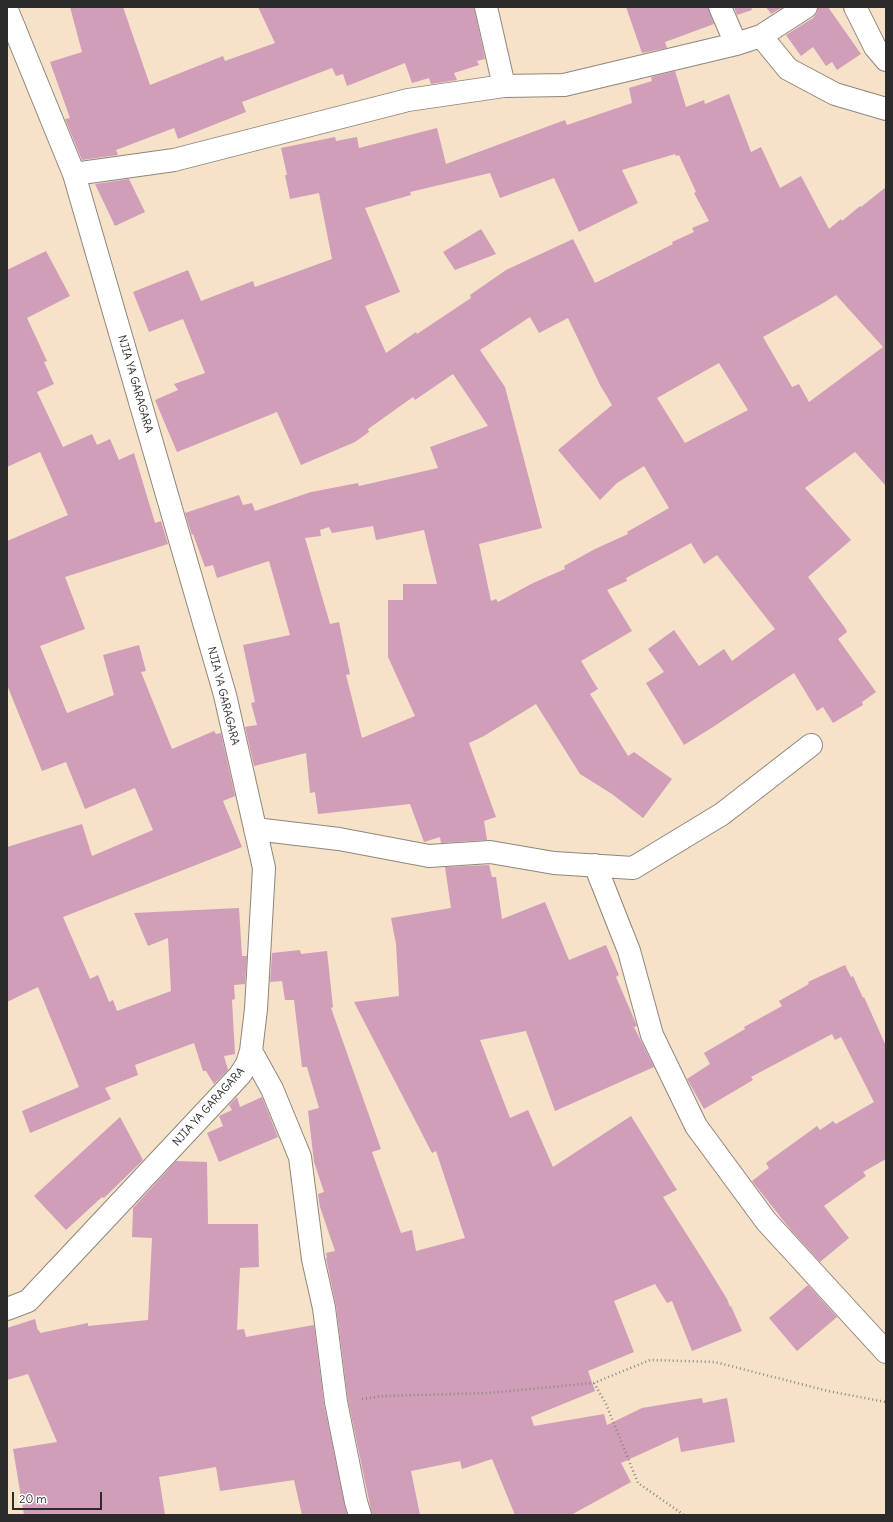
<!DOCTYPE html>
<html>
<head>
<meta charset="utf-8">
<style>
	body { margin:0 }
	#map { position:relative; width:893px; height:1522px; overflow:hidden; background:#f6e1c9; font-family:Delius,sans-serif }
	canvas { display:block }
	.frame { position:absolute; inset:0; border:8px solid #2b2b2b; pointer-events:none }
	.scale { position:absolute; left:12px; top:1492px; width:90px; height:18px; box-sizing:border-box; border:2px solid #2b2b2b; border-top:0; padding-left:5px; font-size:12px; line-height:14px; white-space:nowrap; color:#2b2b2b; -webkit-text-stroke:3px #fff; paint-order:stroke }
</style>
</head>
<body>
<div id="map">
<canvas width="893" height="1522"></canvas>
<div class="frame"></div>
<div class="scale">20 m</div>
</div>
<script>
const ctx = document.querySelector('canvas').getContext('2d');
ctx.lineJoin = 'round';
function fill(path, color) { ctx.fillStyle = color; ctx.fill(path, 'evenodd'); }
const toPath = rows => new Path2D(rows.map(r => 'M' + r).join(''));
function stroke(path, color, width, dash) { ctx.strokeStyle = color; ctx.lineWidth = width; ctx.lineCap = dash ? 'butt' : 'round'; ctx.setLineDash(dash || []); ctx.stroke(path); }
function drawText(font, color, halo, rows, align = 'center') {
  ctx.font = font + ' Delius,sans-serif'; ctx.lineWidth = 3.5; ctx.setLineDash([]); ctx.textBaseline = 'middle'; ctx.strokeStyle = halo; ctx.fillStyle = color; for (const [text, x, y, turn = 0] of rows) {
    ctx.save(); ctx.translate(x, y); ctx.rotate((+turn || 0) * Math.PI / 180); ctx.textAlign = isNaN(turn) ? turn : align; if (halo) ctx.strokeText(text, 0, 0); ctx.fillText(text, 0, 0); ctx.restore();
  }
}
const building = toPath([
	[70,7,123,7,150,85,223,56,225,61,275,43,258,7,474,7,485,59,477,61,479,65,454,73,457,80,431,84,429,78,412,83,405,63,347,86,343,74,336,76,332,68,242,102,246,112,178,139,174,128,116,150,118,155,82,160,65,119,70,118,50,62,82,52],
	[626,7,708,7,714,24,665,42,667,48,642,53],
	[734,7,751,7,752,10,737,15],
	[766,7,783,7,771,14],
	[818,7,828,7,861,54,837,70,832,62,826,66,813,47,801,56,786,35,813,18,817,13],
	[675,71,686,107,704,100,705,104,729,94,751,152,761,147,780,188,801,176,829,229,841,219,842,221,860,206,861,207,886,187,886,486,855,452,805,488,851,540,808,577,845,628,847,632,838,639,876,692,862,702,863,705,833,723,823,707,817,711,794,673,713,727,684,745,646,683,664,672,648,649,674,630,699,666,724,649,732,661,775,629,717,555,704,564,691,543,626,578,627,581,607,590,632,631,581,661,598,689,590,694,628,756,634,752,672,779,643,818,612,794,580,774,536,704,484,736,469,743,496,817,484,821,487,840,441,843,440,837,424,842,410,804,318,814,315,792,310,793,306,753,254,766,245,727,257,725,251,703,255,702,243,645,290,635,269,561,217,578,213,565,205,567,193,534,192,535,185,513,239,495,243,505,252,503,255,511,311,492,358,483,359,486,438,468,430,447,488,426,453,374,415,400,413,397,368,429,369,432,355,442,301,465,277,412,177,452,155,400,178,390,174,384,205,373,183,319,149,332,133,292,188,270,201,301,253,281,255,287,332,259,319,193,290,199,285,175,287,175,281,148,335,137,336,141,357,137,359,148,437,128,446,164,565,120,567,125,632,103,629,88,652,81,651,77],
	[675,154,676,156,679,155,696,192,694,193,709,221,692,228,694,232,672,242,673,244,595,283,573,239,506,270,470,295,471,298,417,334,416,332,386,353,365,306,400,292,365,208,411,195,410,192,490,173,500,198,554,178,579,232,638,203,622,170],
	[836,295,883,347,809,402,799,384,792,387,763,337,825,302],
	[530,317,539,333,568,318,600,385,612,405,558,450,600,500,617,483,644,466,669,508,627,532,628,534,595,549,564,566,565,569,533,583,498,602,496,599,491,601,479,544,542,528,505,387,480,350],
	[719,363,748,410,685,443,657,398],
	[373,526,376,540,424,530,437,584,403,584,403,600,388,600,388,657,415,716,362,738,346,675,350,674,339,622,330,624,305,538,321,536,320,530,329,527,332,533],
	[129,179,145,212,115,226,95,184],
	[481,229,496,254,455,270,443,252],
	[46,251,70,296,27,318,47,361,44,362,54,384,37,392,63,447,92,434,97,445,110,439,119,460,134,453,155,523,161,521,168,544,65,577,85,629,40,646,67,713,114,695,103,655,139,645,146,671,141,672,172,749,214,731,216,734,221,733,235,796,223,801,242,847,63,917,90,979,98,975,109,1002,113,1000,117,1011,171,991,168,938,148,946,134,913,239,908,242,956,247,956,245,984,234,985,235,999,232,1000,235,1054,224,1056,228,1070,214,1084,206,1071,203,1071,194,1043,135,1065,138,1075,105,1088,111,1099,30,1133,22,1111,79,1087,38,987,7,1002,7,847,82,824,92,856,153,830,135,788,85,809,66,762,42,771,7,685,7,541,68,515,40,452,7,467,7,270],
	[489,865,492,877,496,877,502,919,545,902,569,960,606,945,619,975,616,977,637,1026,634,1027,654,1067,555,1111,526,1031,480,1040,510,1118,528,1110,553,1167,631,1116,677,1190,663,1197,708,1268,727,1299,730,1307,731,1306,742,1331,692,1351,672,1301,667,1303,655,1284,614,1301,634,1352,588,1371,595,1391,531,1417,534,1426,604,1414,607,1425,642,1408,702,1398,703,1403,727,1398,735,1442,681,1452,678,1437,621,1463,631,1482,571,1515,515,1515,492,1459,462,1469,460,1461,411,1471,420,1515,372,1515,348,1400,336,1306,326,1258,327,1258,326,1253,335,1251,320,1207,318,1194,324,1192,314,1162,308,1111,319,1108,307,1067,302,1067,294,1000,285,1000,282,981,270,982,272,953,300,950,301,954,327,951,333,1007,331,1008,381,1149,372,1152,401,1233,412,1230,416,1251,465,1238,436,1151,432,1153,354,1002,399,996,396,944,391,918,451,908,445,867],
	[845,965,851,977,853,976,863,998,864,997,886,1046,886,1159,863,1172,866,1176,824,1206,849,1238,820,1262,790,1229,752,1181,769,1168,766,1163,817,1126,820,1130,833,1121,836,1124,874,1102,841,1037,835,1040,832,1034,751,1077,753,1080,704,1109,687,1079,710,1064,704,1053,745,1029,744,1027,782,1006,779,1001,809,984,808,982],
	[237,1097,240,1107,262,1097,278,1137,219,1162,207,1133,223,1126,219,1116,232,1110,229,1105],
	[120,1117,143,1160,104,1198,102,1197,66,1230,34,1196],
	[176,1161,207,1162,208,1224,258,1224,259,1267,240,1268,237,1330,244,1329,246,1337,314,1325,324,1404,347,1515,302,1515,294,1480,220,1491,216,1467,159,1477,165,1515,24,1515,13,1449,57,1442,28,1374,7,1380,7,1328,35,1319,38,1331,39,1330,40,1333,88,1323,88,1326,148,1320,152,1238,132,1237,133,1208],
	[808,1285,837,1317,797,1351,769,1318]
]);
const path = toPath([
	[594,1383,606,1404,638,1483,684,1515],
	[362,1399,383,1396,488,1393,594,1383,650,1360,715,1362,828,1391,886,1402]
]);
const minor = toPath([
	[486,7,504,86],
	[720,7,736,44],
	[855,7,875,47,886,60],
	[7,10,74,174,225,695,264,868,256,1009,251,1051,247,1064,240,1075,28,1301,7,1309],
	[761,36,788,69,835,94,886,109],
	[74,174,174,160,408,100,504,86,564,85,736,44,761,36,806,7],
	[255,829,339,839,429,856,490,852,554,863,633,868,722,814,811,745],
	[595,865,629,951,652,1035,696,1126,766,1221,886,1352],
	[251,1051,272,1089,300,1157,313,1259,324,1308,336,1402,356,1502,360,1515]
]);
const streetNames = [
	["NJIA YA GARAGARA",135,384,74],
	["NJIA YA GARAGARA",223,696,76],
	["NJIA YA GARAGARA",209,1107,-48]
];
fill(building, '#d09eb9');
stroke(minor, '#90867a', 24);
stroke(path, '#90867a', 2.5, [1, 3]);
stroke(minor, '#fff', 22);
drawText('11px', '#2b2b2b', '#fff', streetNames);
</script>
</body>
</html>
